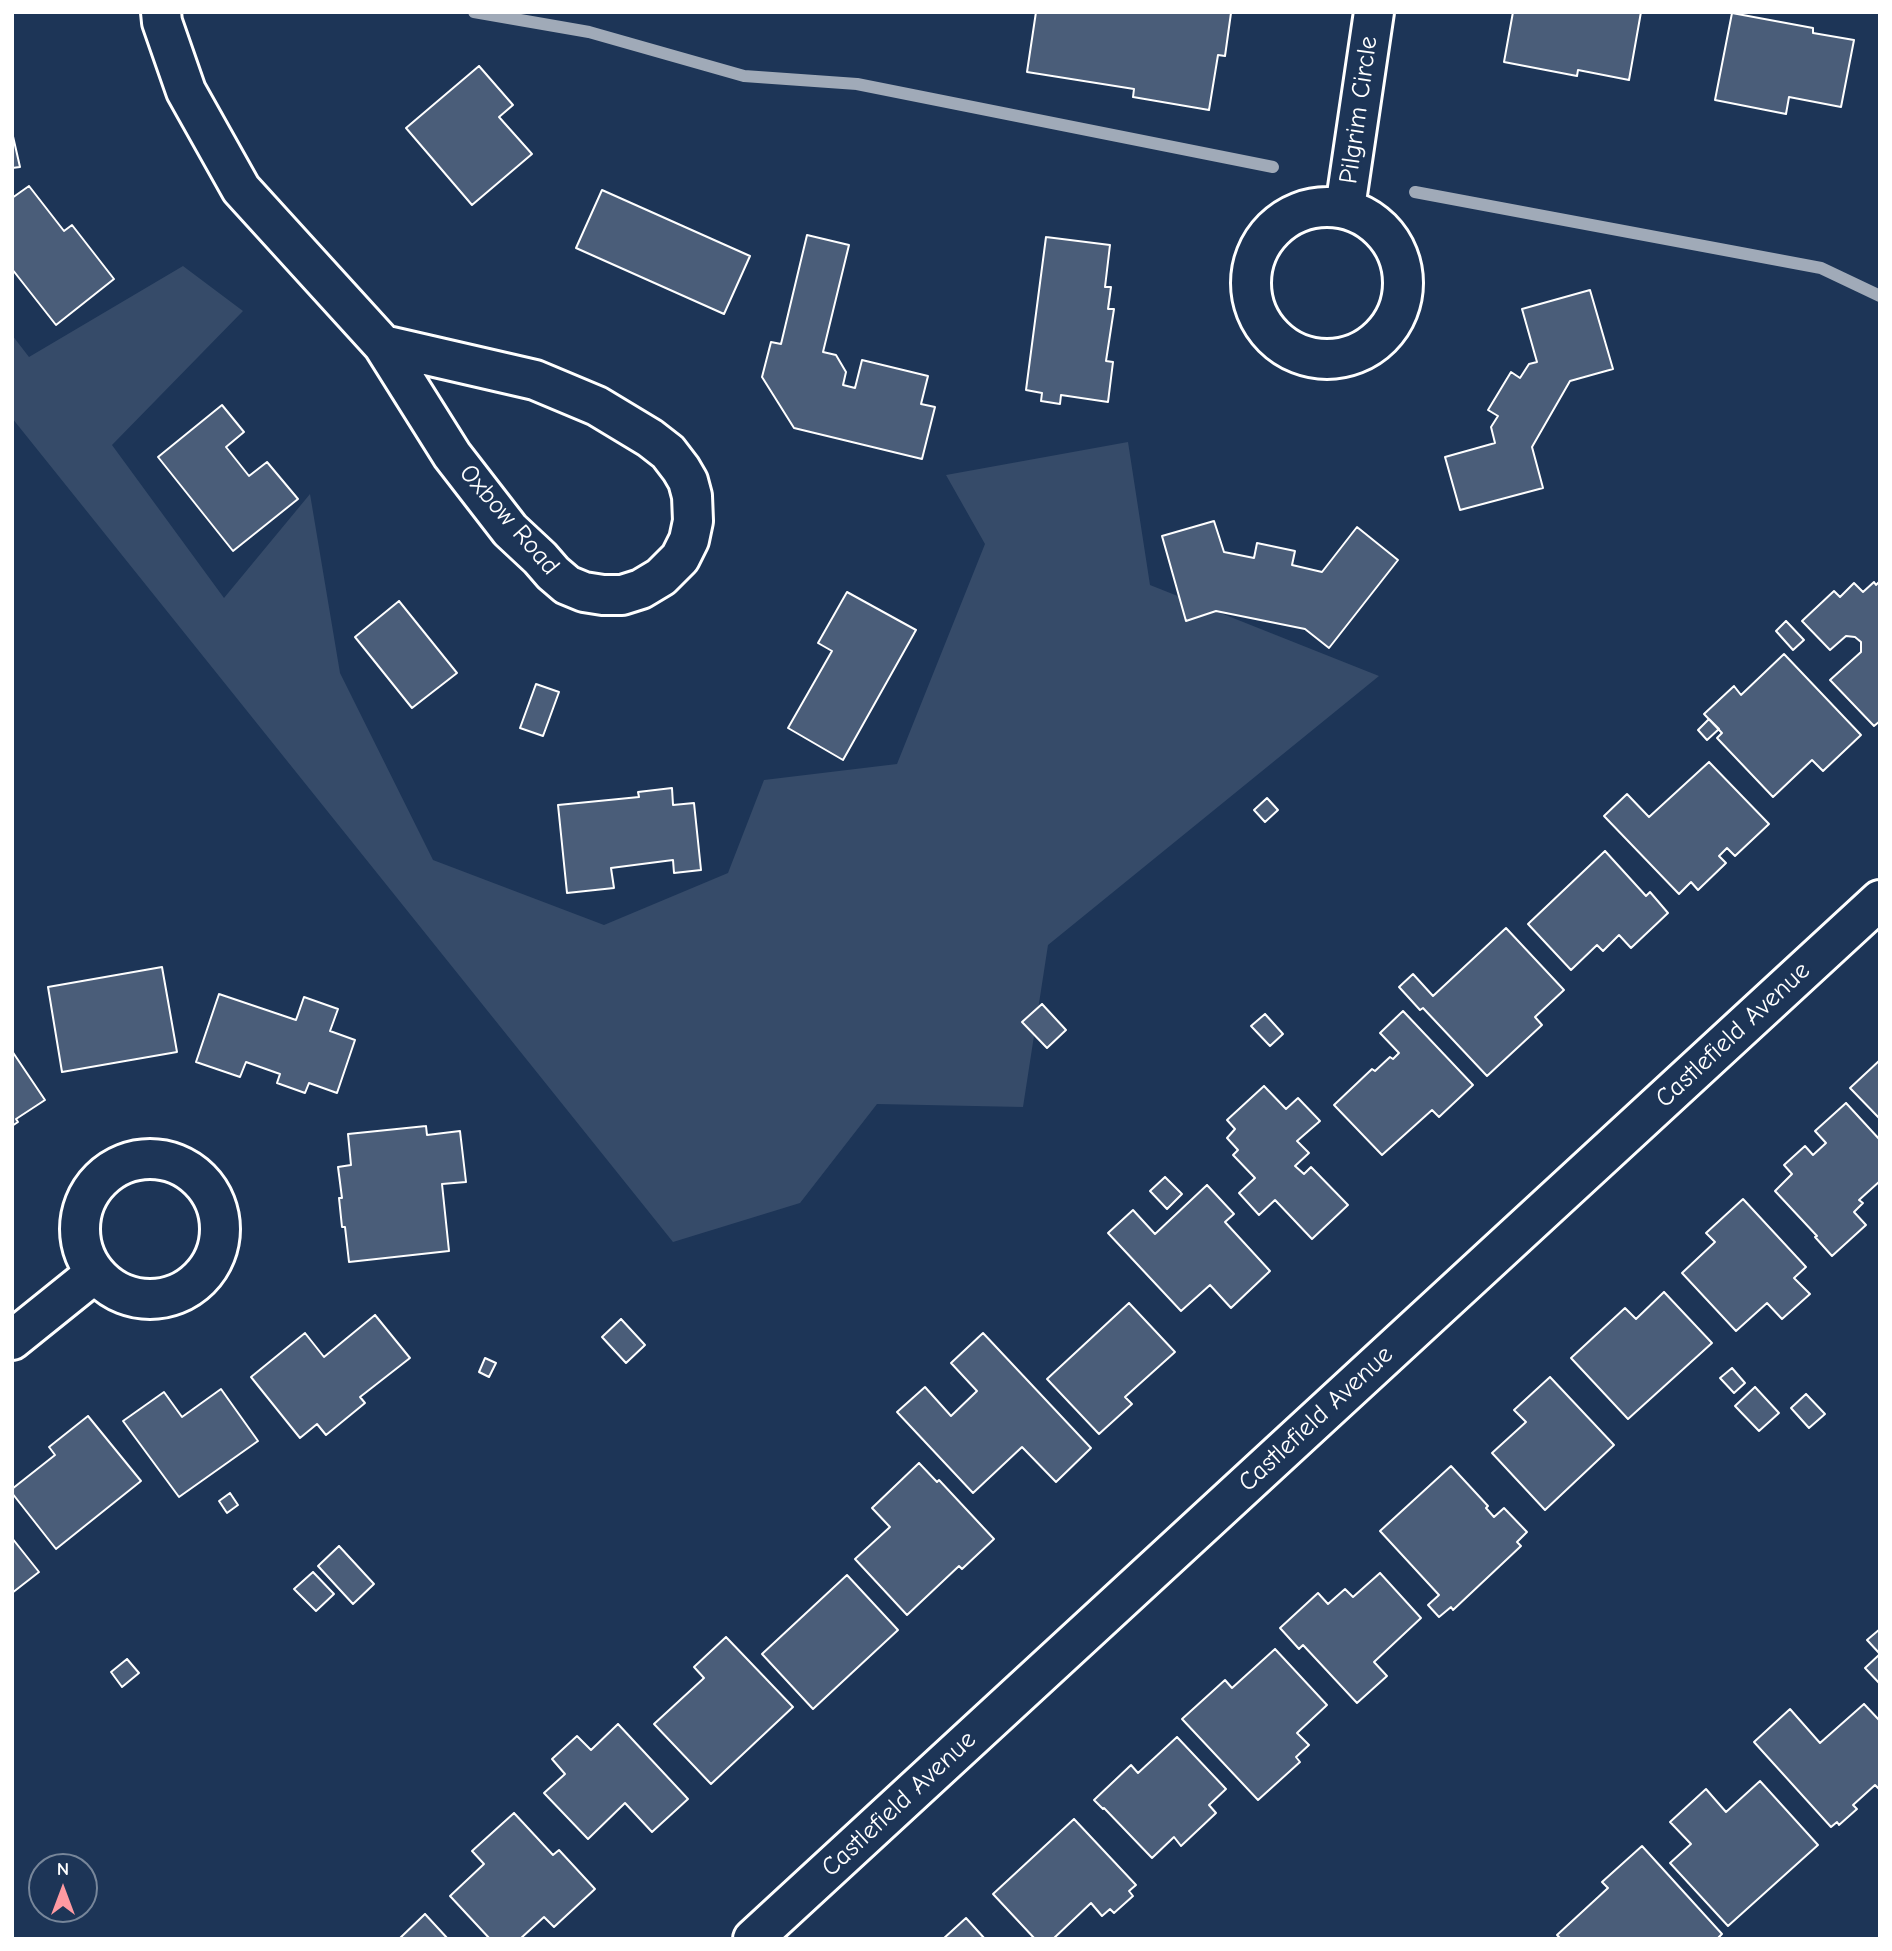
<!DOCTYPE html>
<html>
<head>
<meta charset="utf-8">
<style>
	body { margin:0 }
	#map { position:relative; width:1892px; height:1951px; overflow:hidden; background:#1d3557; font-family:"Comic Neue",sans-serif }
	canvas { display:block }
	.frame { position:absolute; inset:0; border:14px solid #fff; pointer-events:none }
	.north { position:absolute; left:28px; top:1853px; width:70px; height:70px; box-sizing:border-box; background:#1d3557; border:2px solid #77869a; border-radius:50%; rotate:0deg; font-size:19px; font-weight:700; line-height:28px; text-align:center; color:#fff }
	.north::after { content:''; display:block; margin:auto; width:24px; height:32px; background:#ff9aa2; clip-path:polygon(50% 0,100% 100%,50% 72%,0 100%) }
</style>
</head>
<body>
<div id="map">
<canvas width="1892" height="1951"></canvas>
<div class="frame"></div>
<div class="north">N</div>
</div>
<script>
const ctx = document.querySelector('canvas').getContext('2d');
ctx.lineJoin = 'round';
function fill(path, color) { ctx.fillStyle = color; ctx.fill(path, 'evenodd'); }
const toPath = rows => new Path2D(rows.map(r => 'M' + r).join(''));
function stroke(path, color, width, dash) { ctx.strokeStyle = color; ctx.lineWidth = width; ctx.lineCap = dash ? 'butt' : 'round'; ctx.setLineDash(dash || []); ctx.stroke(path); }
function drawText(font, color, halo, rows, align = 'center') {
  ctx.font = font + ' "Comic Neue",sans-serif'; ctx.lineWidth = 5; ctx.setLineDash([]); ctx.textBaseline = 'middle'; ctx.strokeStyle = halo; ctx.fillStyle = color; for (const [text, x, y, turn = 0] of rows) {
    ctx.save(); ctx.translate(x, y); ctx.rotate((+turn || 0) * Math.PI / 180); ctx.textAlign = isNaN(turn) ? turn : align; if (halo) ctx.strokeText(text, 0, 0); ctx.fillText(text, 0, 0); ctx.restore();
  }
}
const green = toPath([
	[183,266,243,311,112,445,224,598,310,494,340,673,433,860,604,925,728,873,764,780,897,764,985,544,946,475,1128,442,1150,585,1379,676,1048,945,1023,1107,877,1104,800,1203,673,1242,12,418,12,335,29,357]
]);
const stream = toPath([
	[474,12,589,32,744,76,857,84,1273,167],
	[1415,192,1821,268,1880,296]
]);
const building = toPath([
	[1036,12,1231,13,1225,56,1218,55,1209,110,1133,97,1134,89,1027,72,1036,12],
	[1513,12,1641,12,1629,80,1578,70,1577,76,1504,62,1513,12],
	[1732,13,1813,28,1813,33,1854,40,1841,107,1789,97,1786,114,1715,100,1732,13],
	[479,66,513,105,499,117,532,154,472,205,406,128,479,66],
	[12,132,20,167,12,168,12,132],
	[29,186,64,231,72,225,114,279,56,325,12,269,12,198,29,186],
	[602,190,750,256,724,314,576,248,602,190],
	[807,235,849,245,823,352,836,355,846,372,843,385,855,388,862,360,928,376,921,404,935,407,922,459,794,428,762,377,771,342,781,344,807,235],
	[1046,237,1110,245,1105,287,1111,287,1108,309,1114,309,1106,361,1113,362,1108,402,1061,395,1060,404,1041,401,1042,393,1026,390,1046,237],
	[1590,290,1613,369,1570,381,1532,447,1543,488,1460,510,1445,457,1495,443,1491,427,1498,416,1488,410,1511,372,1520,378,1529,364,1537,362,1522,309,1590,290],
	[222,405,244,432,226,447,249,476,267,462,298,499,233,551,158,457,222,405],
	[1214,521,1224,552,1254,558,1257,543,1295,551,1292,565,1322,572,1357,527,1398,560,1329,648,1305,629,1216,611,1186,621,1162,536,1214,521],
	[1880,581,1880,721,1874,726,1830,680,1861,652,1861,642,1855,637,1846,636,1830,650,1802,621,1834,591,1840,597,1854,583,1863,592,1874,582,1876,585,1880,581],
	[847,592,916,630,843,760,788,728,832,651,818,643,847,592],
	[399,601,457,673,412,708,355,637,399,601],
	[1786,621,1804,640,1793,650,1776,631,1786,621],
	[1784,654,1861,735,1823,771,1812,760,1773,797,1717,738,1722,733,1704,714,1734,686,1741,695,1784,654],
	[536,684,559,692,543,736,520,728,536,684],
	[1709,719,1719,729,1707,740,1698,730,1709,719],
	[1709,762,1769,824,1735,856,1727,848,1719,856,1726,863,1698,890,1691,882,1679,894,1604,816,1627,794,1649,817,1709,762],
	[672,788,673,805,694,803,701,870,674,873,673,860,611,868,614,888,567,893,558,805,639,797,638,792,672,788],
	[1267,798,1278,810,1265,822,1254,810,1267,798],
	[1605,851,1646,896,1650,892,1668,913,1631,948,1619,935,1603,951,1597,945,1571,970,1528,924,1605,851],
	[1506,928,1564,990,1535,1017,1542,1025,1487,1076,1423,1008,1420,1010,1399,987,1413,974,1433,996,1506,928],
	[162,967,177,1052,62,1072,48,987,162,967],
	[219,994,296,1020,304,997,338,1009,330,1031,355,1040,337,1093,309,1083,305,1093,277,1083,280,1074,246,1062,240,1077,196,1062,219,994],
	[1042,1004,1066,1030,1047,1048,1022,1022,1042,1004],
	[1403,1011,1473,1085,1439,1117,1432,1110,1382,1155,1334,1105,1372,1069,1375,1071,1390,1057,1393,1059,1399,1053,1380,1033,1403,1011],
	[1265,1014,1283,1034,1270,1046,1251,1026,1265,1014],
	[12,1051,45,1100,16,1119,18,1122,12,1126,12,1051],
	[1880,1060,1880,1119,1850,1088,1880,1060],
	[1264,1086,1286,1109,1298,1098,1320,1121,1297,1141,1309,1153,1295,1166,1304,1174,1311,1167,1348,1205,1312,1239,1275,1200,1259,1215,1239,1193,1255,1178,1233,1155,1238,1150,1227,1138,1235,1129,1227,1120,1264,1086],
	[1846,1103,1880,1140,1880,1181,1859,1200,1863,1203,1854,1212,1866,1225,1832,1256,1815,1237,1817,1236,1775,1191,1792,1174,1784,1165,1805,1146,1813,1155,1826,1143,1815,1131,1846,1103],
	[426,1126,427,1135,460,1131,466,1182,442,1184,449,1251,349,1262,345,1227,342,1227,339,1198,342,1198,338,1167,351,1165,348,1134,426,1126],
	[1165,1177,1182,1194,1167,1209,1150,1191,1165,1177],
	[1207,1185,1234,1214,1225,1222,1270,1271,1231,1308,1210,1285,1181,1311,1108,1233,1133,1210,1155,1234,1207,1185],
	[1743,1199,1806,1267,1794,1278,1810,1294,1782,1319,1767,1303,1736,1331,1682,1273,1715,1242,1706,1233,1743,1199],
	[1664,1292,1712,1343,1628,1419,1571,1358,1625,1308,1636,1319,1664,1292],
	[1129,1303,1175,1352,1125,1397,1132,1404,1099,1434,1047,1379,1129,1303],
	[375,1315,410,1358,360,1397,365,1403,326,1435,317,1424,300,1438,251,1377,305,1333,324,1357,375,1315],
	[621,1319,645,1345,626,1363,602,1337,621,1319],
	[983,1333,1091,1448,1056,1482,1022,1447,973,1493,897,1412,925,1387,951,1416,977,1391,951,1363,983,1333],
	[485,1358,496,1363,489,1377,479,1372,485,1358],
	[1732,1368,1745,1383,1734,1393,1720,1378,1732,1368],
	[1550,1377,1614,1445,1545,1510,1492,1453,1526,1422,1514,1410,1550,1377],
	[1755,1387,1779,1413,1759,1431,1735,1406,1755,1387],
	[221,1389,258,1441,179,1497,123,1421,164,1392,182,1417,221,1389],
	[1806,1394,1825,1414,1809,1428,1791,1408,1806,1394],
	[88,1416,141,1481,56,1549,12,1493,12,1489,55,1455,49,1447,88,1416],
	[919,1463,937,1482,939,1480,994,1539,962,1569,959,1566,907,1615,855,1559,890,1527,872,1508,919,1463],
	[1451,1466,1488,1506,1486,1508,1494,1517,1504,1508,1527,1532,1517,1542,1521,1546,1453,1610,1451,1607,1439,1617,1428,1605,1439,1595,1380,1531,1451,1466],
	[230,1493,238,1505,227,1513,219,1501,230,1493],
	[12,1538,39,1572,12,1593,12,1538],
	[339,1546,374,1584,353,1604,318,1566,339,1546],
	[313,1572,334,1594,316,1611,294,1589,313,1572],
	[1380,1573,1421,1618,1374,1662,1387,1676,1357,1703,1303,1645,1299,1649,1280,1628,1318,1593,1328,1604,1345,1589,1353,1597,1380,1573],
	[847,1575,898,1630,813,1709,762,1654,847,1575],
	[1880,1629,1880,1684,1865,1668,1880,1654,1867,1640,1880,1629],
	[726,1637,793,1707,711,1784,654,1724,704,1678,694,1667,726,1637],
	[1275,1649,1327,1705,1297,1733,1309,1745,1296,1757,1300,1762,1258,1800,1182,1719,1225,1680,1232,1688,1275,1649],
	[127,1659,139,1673,122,1687,111,1672,127,1659],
	[1864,1704,1880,1721,1880,1790,1875,1785,1853,1805,1857,1809,1839,1825,1837,1822,1831,1827,1754,1742,1790,1709,1820,1743,1864,1704],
	[618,1724,688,1799,652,1832,625,1803,588,1839,544,1793,565,1774,552,1759,577,1736,591,1750,618,1724],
	[1177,1737,1226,1789,1209,1805,1216,1813,1181,1846,1174,1837,1152,1858,1104,1808,1103,1809,1094,1800,1131,1765,1138,1773,1177,1737],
	[1760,1781,1818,1845,1728,1926,1670,1863,1691,1844,1670,1822,1706,1789,1726,1812,1760,1781],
	[514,1813,553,1855,559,1850,595,1889,554,1927,544,1917,520,1939,490,1939,450,1896,484,1864,472,1851,514,1813],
	[1074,1819,1136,1885,1129,1891,1133,1896,1114,1913,1110,1909,1102,1916,1091,1903,1053,1939,1035,1939,993,1894,1074,1819],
	[1642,1846,1722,1934,1717,1939,1561,1939,1557,1935,1608,1888,1602,1882,1642,1846],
	[425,1914,448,1939,399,1939,425,1914],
	[966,1918,985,1939,943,1939,966,1918]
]);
const minor = toPath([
	[161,12,162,22,186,91,241,189,383,345,452,455,510,530,540,558,553,573,567,585,584,592,603,595,622,595,641,589,661,577,680,558,689,540,693,521,692,496,688,481,681,469,668,452,650,438,597,406,535,380,383,345],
	'1251 283a76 76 0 1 1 152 0a76 76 0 1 1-152 0Z',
	[1345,208,1374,12],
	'80 1229a70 70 0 1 1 140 0a70 70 0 1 1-140 0Z',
	[12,1340,94,1274],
	[753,1939,1880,900]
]);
const streetNames = [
	["Pilgrim Circle",1359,110,-82],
	["Oxbow Road",509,520,49],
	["Castlefield Avenue",1733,1035,-43],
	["Castlefield Avenue",1316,1419,-43],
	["Castlefield Avenue",899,1804,-43]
];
fill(green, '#364b69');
stroke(stream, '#a0aab8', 12);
fill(building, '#4a5d79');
stroke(building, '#fff', 2);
stroke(minor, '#fff', 44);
stroke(minor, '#1d3557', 38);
drawText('26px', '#fff', '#1d3557', streetNames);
</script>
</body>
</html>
